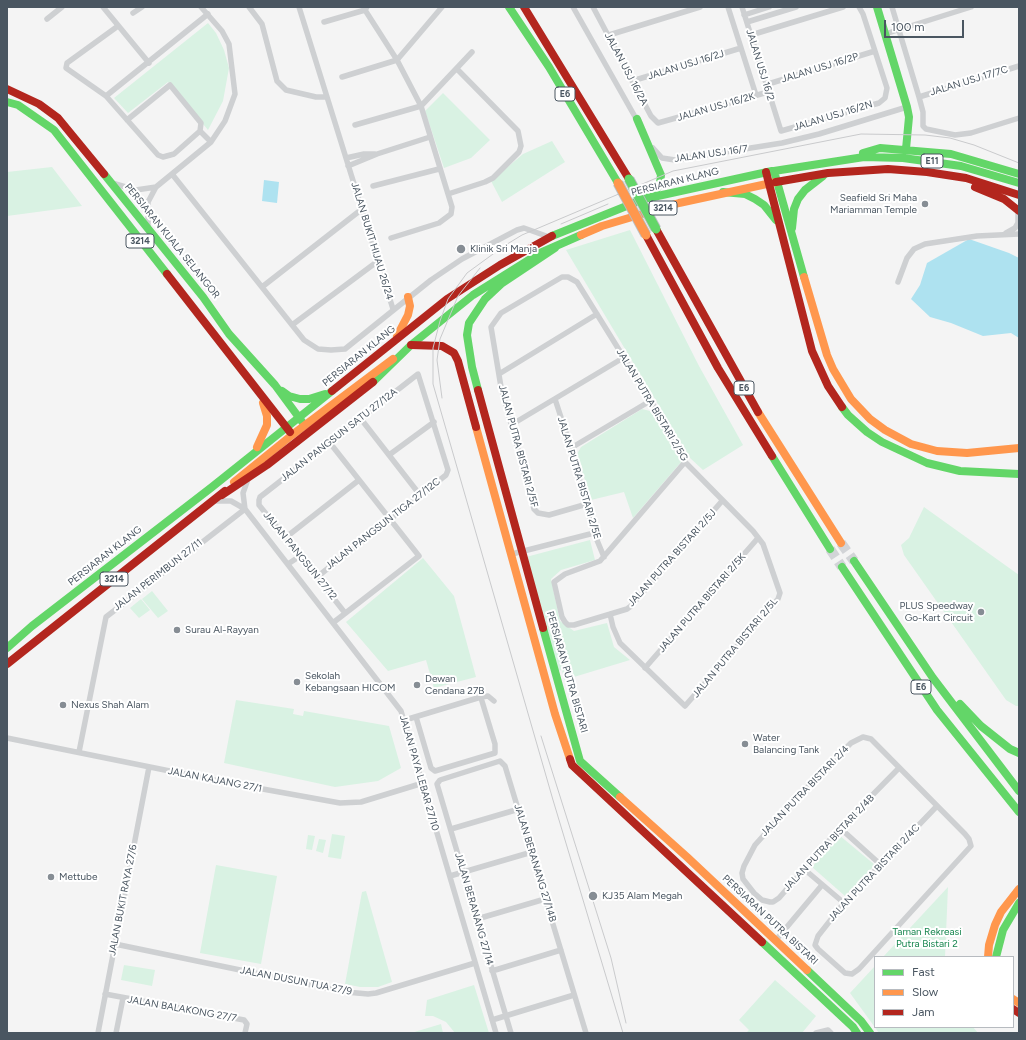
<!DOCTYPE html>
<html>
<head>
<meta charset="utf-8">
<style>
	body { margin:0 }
	#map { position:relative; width:1026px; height:1040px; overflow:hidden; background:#f4f4f4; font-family:Figtree,sans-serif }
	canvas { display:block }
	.frame { position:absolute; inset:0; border:8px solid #4a5661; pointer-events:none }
	.legend { position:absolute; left:874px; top:956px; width:140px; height:72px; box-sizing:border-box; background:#fff; border:1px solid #b7bbc0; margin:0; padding:5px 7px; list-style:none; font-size:12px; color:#4a5661 }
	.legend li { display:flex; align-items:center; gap:8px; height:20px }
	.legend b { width:20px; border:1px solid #b7bbc0 }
	.scale { position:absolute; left:884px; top:20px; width:80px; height:18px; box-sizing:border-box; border:2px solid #4a5661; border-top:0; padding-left:5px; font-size:12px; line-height:14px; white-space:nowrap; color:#4a5661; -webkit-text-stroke:3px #fff; paint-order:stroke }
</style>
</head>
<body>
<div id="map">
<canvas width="1026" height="1040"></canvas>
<div class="frame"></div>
<ul class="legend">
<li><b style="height:5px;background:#63d668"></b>Fast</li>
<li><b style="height:5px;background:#ff974d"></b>Slow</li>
<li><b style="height:5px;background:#b3261e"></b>Jam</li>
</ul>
<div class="scale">100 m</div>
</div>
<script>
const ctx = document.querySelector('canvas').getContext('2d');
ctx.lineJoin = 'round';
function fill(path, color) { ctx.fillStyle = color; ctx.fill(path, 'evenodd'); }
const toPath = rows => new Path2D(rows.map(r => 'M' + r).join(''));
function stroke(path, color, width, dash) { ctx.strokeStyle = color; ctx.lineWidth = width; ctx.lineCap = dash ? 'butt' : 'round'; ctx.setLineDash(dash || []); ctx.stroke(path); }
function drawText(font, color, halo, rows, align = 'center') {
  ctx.font = font + ' Figtree,sans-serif'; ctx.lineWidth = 4; ctx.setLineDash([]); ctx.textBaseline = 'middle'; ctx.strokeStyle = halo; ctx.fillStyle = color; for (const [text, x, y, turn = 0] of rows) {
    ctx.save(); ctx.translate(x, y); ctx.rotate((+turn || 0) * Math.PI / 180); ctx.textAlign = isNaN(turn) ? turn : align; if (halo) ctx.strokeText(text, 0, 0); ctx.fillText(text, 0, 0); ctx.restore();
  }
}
const green = toPath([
	[208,23,216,33,224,50,229,68,223,101,208,130,168,82,128,113,114,98],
	[443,93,490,140,471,158,444,168,425,111],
	[552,141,565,162,502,202,491,181,523,154],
	[52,167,82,206,7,216,7,172],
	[630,230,699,366,743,445,703,470,690,458,566,250],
	[642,409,650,411,667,434,682,461,633,518,624,492,591,500,577,454,581,447],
	[924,507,1019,575,1019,706,1016,706,1006,700,904,555,901,545,909,538],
	[590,540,595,560,561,570,551,579,560,621,574,631,607,623,614,647,630,660,564,680,562,670,558,671,526,557],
	[423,558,454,596,476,677,434,688,426,660,388,671,346,622],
	[152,591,168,611,158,618,142,599],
	[141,599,150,610,139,618,130,608],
	[236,700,294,709,293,714,303,716,304,711,389,726,401,768,378,781,335,787,224,763],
	[332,834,345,836,341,859,328,857],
	[308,835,315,836,312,850,306,849],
	[839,835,875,865,845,896,812,867],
	[319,839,326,840,323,853,316,851],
	[216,865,277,876,261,964,200,953],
	[948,887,945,957,883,957],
	[366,891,392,982,378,987,360,987,345,984,362,892],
	[124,965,155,970,152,986,121,980],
	[875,966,875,1027,973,1027,978,1033,879,1033,850,993],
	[775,980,816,1016,802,1033,746,1033,749,1030,739,1020],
	[474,985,489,1033,455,1033,446,1022,433,1016,425,1016,427,1000],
	[441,1024,443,1033,411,1033]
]);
const water = toPath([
	[264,180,279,182,277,203,262,201],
	[969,239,1009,253,1019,258,1019,338,1011,333,983,336,951,323,930,317,911,299,920,285,927,263]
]);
const highwayTunnel = toPath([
	[841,543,854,561],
	[830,549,842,567]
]);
const street = toPath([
	[103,7,149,63],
	[249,7,262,24,277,81,286,90,316,97,327,97],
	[299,7,393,309],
	[573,7,638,122],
	[593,7,651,116,658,123,768,92],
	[728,7,756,95],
	[742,7,781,131,879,103,885,98,887,88,863,14,859,7],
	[892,7,919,97,923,112,923,126,926,129,955,135,971,133,1019,118],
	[365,10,397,60,421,106,452,207,451,214,439,223,391,238],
	[133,13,142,7],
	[744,15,769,7],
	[47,19,62,7],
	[324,22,365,10,367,7],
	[747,22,796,7],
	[118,26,67,63,66,68,106,96,158,155,163,157,174,154,200,131],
	[885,34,971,7],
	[609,35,700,7],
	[751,35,843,7],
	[342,77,397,60,442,7],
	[632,81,741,48],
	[765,85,875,51],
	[106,96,208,14],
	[919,97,1019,66],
	[127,120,170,85,201,123,200,131],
	[355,125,421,106,472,52],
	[200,131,211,142],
	[653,148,662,158,675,160,782,143,819,134,907,107],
	[346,158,364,154,375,154],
	[348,166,377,154,430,137],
	[172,174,304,340,318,349,331,350,345,349,431,280,462,259,517,230,524,228,549,237],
	[112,183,136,190,156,187],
	[373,186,439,169],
	[448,194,485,182,493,178,519,152,521,146,518,131,457,69],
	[148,227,148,202,156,187,211,142,225,121,235,94,229,44,222,31,201,7],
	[1006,233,1015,228,1018,223,1018,210],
	[898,282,907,258,914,249,925,244,977,236,1019,234],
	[262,287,362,209],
	[292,325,378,261],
	[499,374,597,314],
	[555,399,571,448,594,533,604,557],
	[361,419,420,495],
	[511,425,623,358],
	[330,443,419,556,334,622],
	[571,448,650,401],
	[389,455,434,422],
	[685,462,600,561,565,574,554,582,562,617,565,622,568,625,574,625,627,609,631,606,722,501],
	[215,501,231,501,245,509,401,711,496,1033],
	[587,504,549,515,538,513,534,509,501,387,491,327,501,313,562,277,568,277,577,282,670,432,685,462,753,531,763,544,780,593,778,599,685,706,620,643,613,627,610,614],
	[245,509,243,493,248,479],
	[285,538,359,480],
	[512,554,594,533],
	[288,564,300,556],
	[317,577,446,475,448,470,418,374,260,497,259,500,259,505,300,556,317,577,345,613],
	[645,668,758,538],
	[416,717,431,768,435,771,495,753,495,744,478,688],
	[405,720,481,697,488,696,494,701],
	[7,738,224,782,340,803,361,802,423,783],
	[79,752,106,617,245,509],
	[899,768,840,828,779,898,773,902,770,902,762,900,754,893,743,879,742,873,744,866,755,845,799,796,851,743,863,737,871,739,965,834,969,839,971,846,859,969,852,974,845,973,818,949,815,945,818,936,844,903,937,806],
	[840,828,881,865],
	[451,829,519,809],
	[804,869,844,903],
	[450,876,532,852],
	[477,919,545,899],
	[776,940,822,885],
	[115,944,346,992,368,994,376,993,475,963],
	[492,971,561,950],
	[105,994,244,1020,247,1024,245,1033],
	[492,1020,574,995],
	[98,1033,149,767],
	[116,1033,123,998],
	[511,1033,437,784,440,780,500,761,505,766,586,1033],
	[816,1033,828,1030,831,1033]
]);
const fast = toPath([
	[509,7,549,67,618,183],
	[877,7,907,107,909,117,906,149],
	[7,102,18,105,54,130,167,274],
	[637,119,661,175,660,183,656,190,647,197],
	[863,153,880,148,951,154,1019,174],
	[104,174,203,297,229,334,275,385,303,423],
	[723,192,745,194,755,199,764,205,776,220],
	[792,228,794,209,798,199,805,190,823,176],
	[552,236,644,199,772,171],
	[804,277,774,171,864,157,903,158,961,166,1019,183],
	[373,382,411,345,473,295,540,253,581,235],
	[478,390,472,367,467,335,469,323,485,299,501,284,555,248],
	[282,391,289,396,300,399,309,399,325,394],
	[842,407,848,415,867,432,882,442,927,463,960,471,1019,474],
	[772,456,830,549],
	[854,561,933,678,1019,791],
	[842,567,937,710,1019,812],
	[543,628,580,761,620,797],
	[7,648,32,626,212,487,332,391],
	[960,704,981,726,1010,749,1019,753],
	[762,942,853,1027,857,1033],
	[996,957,1003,930,1019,903],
	[807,970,861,1021,870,1033]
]);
const slow = toPath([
	[581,235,602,226,679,203,776,182],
	[804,277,827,355,833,369,851,399,870,419,885,430,911,444,937,451,967,453,1019,448],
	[397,336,408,315,410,306,408,297],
	[758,412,841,543],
	[476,427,555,714,570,759],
	[257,447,267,425,267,416,263,403],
	[234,482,292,435,393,359],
	[620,797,687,857,807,970],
	[988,957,989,945,995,925,1001,912,1019,889],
	[1013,999,1019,1003]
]);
const jam = toPath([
	[524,7,629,179],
	[7,89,39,104,58,118,104,174],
	[766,172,812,351,828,386,842,407],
	[776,182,828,173,888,169,927,172,966,178,1019,195],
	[975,187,1004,199,1019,211],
	[656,229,758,412],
	[646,235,718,368,772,456],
	[167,274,290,432],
	[411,345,442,346,454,353,458,361,476,427],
	[478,390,543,628],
	[332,391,447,299,500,265,552,236],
	[222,495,267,465,373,382],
	[7,664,225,491],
	[570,759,572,765,762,942],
	[1013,1009,1019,1013]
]);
const tram = toPath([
	[561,224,608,204],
	[442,398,437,360,440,339,458,296,480,268],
	[541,736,611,958,626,1023],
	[623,1033,553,800,433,384,433,348,440,321,448,299,467,273,504,246,522,235,673,171,861,134,925,135,950,138,974,145,1019,163]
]);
const fastBridge = toPath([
	[629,179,656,229]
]);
const slowBridge = toPath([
	[618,183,646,235]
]);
const markers = [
	[925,204,4,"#868d94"],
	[461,249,5,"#868d94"],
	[981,612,4,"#868d94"],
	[177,630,4,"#868d94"],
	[297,682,4,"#868d94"],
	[417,685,4,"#868d94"],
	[63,705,4,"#868d94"],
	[745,744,4,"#868d94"],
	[51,877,4,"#868d94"],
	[593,896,5,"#868d94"]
];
const shields = [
	[565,94,20],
	[932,161,22],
	[663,208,28],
	[140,241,28],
	[744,388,20],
	[114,579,28],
	[921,687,20]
];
const shieldNames = [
	["E6",565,94],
	["E11",932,161],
	["3214",663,208],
	["3214",140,241],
	["E6",744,388],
	["3214",114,579],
	["E6",921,687]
];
const streetNames = [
	["JALAN USJ 16/2J",686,65,-17],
	["JALAN USJ 16/2",760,65,73],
	["JALAN USJ 16/2P",820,68,-17],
	["JALAN USJ 16/2A",626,69,62],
	["JALAN USJ 17/7C",969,81,-17],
	["JALAN USJ 16/2K",716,107,-16],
	["JALAN USJ 16/2N",833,116,-17],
	["JALAN USJ 16/7",711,154,-8],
	["PERSIARAN KLANG",675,182,-14],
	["PERSIARAN KUALA SELANGOR",172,241,51],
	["JALAN BUKIT HIJAU 26/24",372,241,73],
	["PERSIARAN KLANG",359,356,-39],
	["JALAN PUTRA BISTARI 2/5G",652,405,59],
	["JALAN PANGSUN SATU 27/12A",339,435,-38],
	["JALAN PUTRA BISTARI 2/5F",518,446,75],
	["JALAN PUTRA BISTARI 2/5E",579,478,73],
	["JALAN PANGSUN TIGA 27/12C",383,524,-38],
	["PERSIARAN KLANG",105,556,-38],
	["JALAN PANGSUN 27/12",300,556,51],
	["JALAN PUTRA BISTARI 2/5J",672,558,-48],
	["JALAN PERIMBUN 27/11",158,575,-38],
	["JALAN PUTRA BISTARI 2/5K",702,603,-49],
	["JALAN PUTRA BISTARI 2/5L",735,648,-50],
	["PERSIARAN PUTRA BISTARI",567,672,74],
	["JALAN PAYA LEBAR 27/10",419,773,74],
	["JALAN KAJANG 27/1",215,780,11],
	["JALAN PUTRA BISTARI 2/4",805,791,-46],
	["JALAN PUTRA BISTARI 2/4B",829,843,-47],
	["JALAN BERANANG 27/14B",535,863,73],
	["JALAN PUTRA BISTARI 2/4C",874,873,-47],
	["JALAN BUKIT RAYA 27/6",123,900,-79],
	["JALAN BERANANG 27/14",474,909,74],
	["PERSIARAN PUTRA BISTARI",770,920,43],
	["JALAN DUSUN TUA 27/9",296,981,11],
	["JALAN BALAKONG 27/7",182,1009,10]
];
const poiNames = [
	["Seafield Sri Maha",917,198,"right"],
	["Mariamman Temple",917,210,"right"],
	["Klinik Sri Manja",470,249],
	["PLUS Speedway",973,606,"right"],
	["Go-Kart Circuit",973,618,"right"],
	["Surau Al-Rayyan",185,630],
	["Sekolah",305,676],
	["Kebangsaan HICOM",305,688],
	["Dewan",425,679],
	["Cendana 27B",425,691],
	["Nexus Shah Alam",71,705],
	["Water",753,738],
	["Balancing Tank",753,750],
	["Mettube",59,877],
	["KJ35 Alam Megah",602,896]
];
const parkNames = [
	["Taman Rekreasi",927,932],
	["Putra Bistari 2",927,944]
];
fill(green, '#d9f2e3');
fill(water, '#aee2f0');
stroke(highwayTunnel, '#d2d4d7', 10, [10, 5]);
stroke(street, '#ced0d2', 5.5);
stroke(fast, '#63d668', 8);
stroke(slow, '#ff974d', 8);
stroke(jam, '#b3261e', 8);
stroke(tram, '#c9cacc', 1);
stroke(fastBridge, '#b9bec3', 11, []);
stroke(slowBridge, '#b9bec3', 11, []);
stroke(fastBridge, '#63d668', 9);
stroke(slowBridge, '#ff974d', 9);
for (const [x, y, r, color] of markers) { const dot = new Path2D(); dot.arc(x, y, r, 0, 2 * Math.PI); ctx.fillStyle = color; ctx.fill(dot); stroke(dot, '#fff', 1.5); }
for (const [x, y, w] of shields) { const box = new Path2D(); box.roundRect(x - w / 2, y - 7, w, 14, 3); ctx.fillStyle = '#fff'; ctx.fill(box); stroke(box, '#4a5661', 1); }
drawText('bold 9px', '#4a5661', null, shieldNames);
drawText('10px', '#4a5661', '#fff', streetNames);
drawText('10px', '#4a5661', '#fff', poiNames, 'left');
drawText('10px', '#17864f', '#fff', parkNames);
</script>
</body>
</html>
